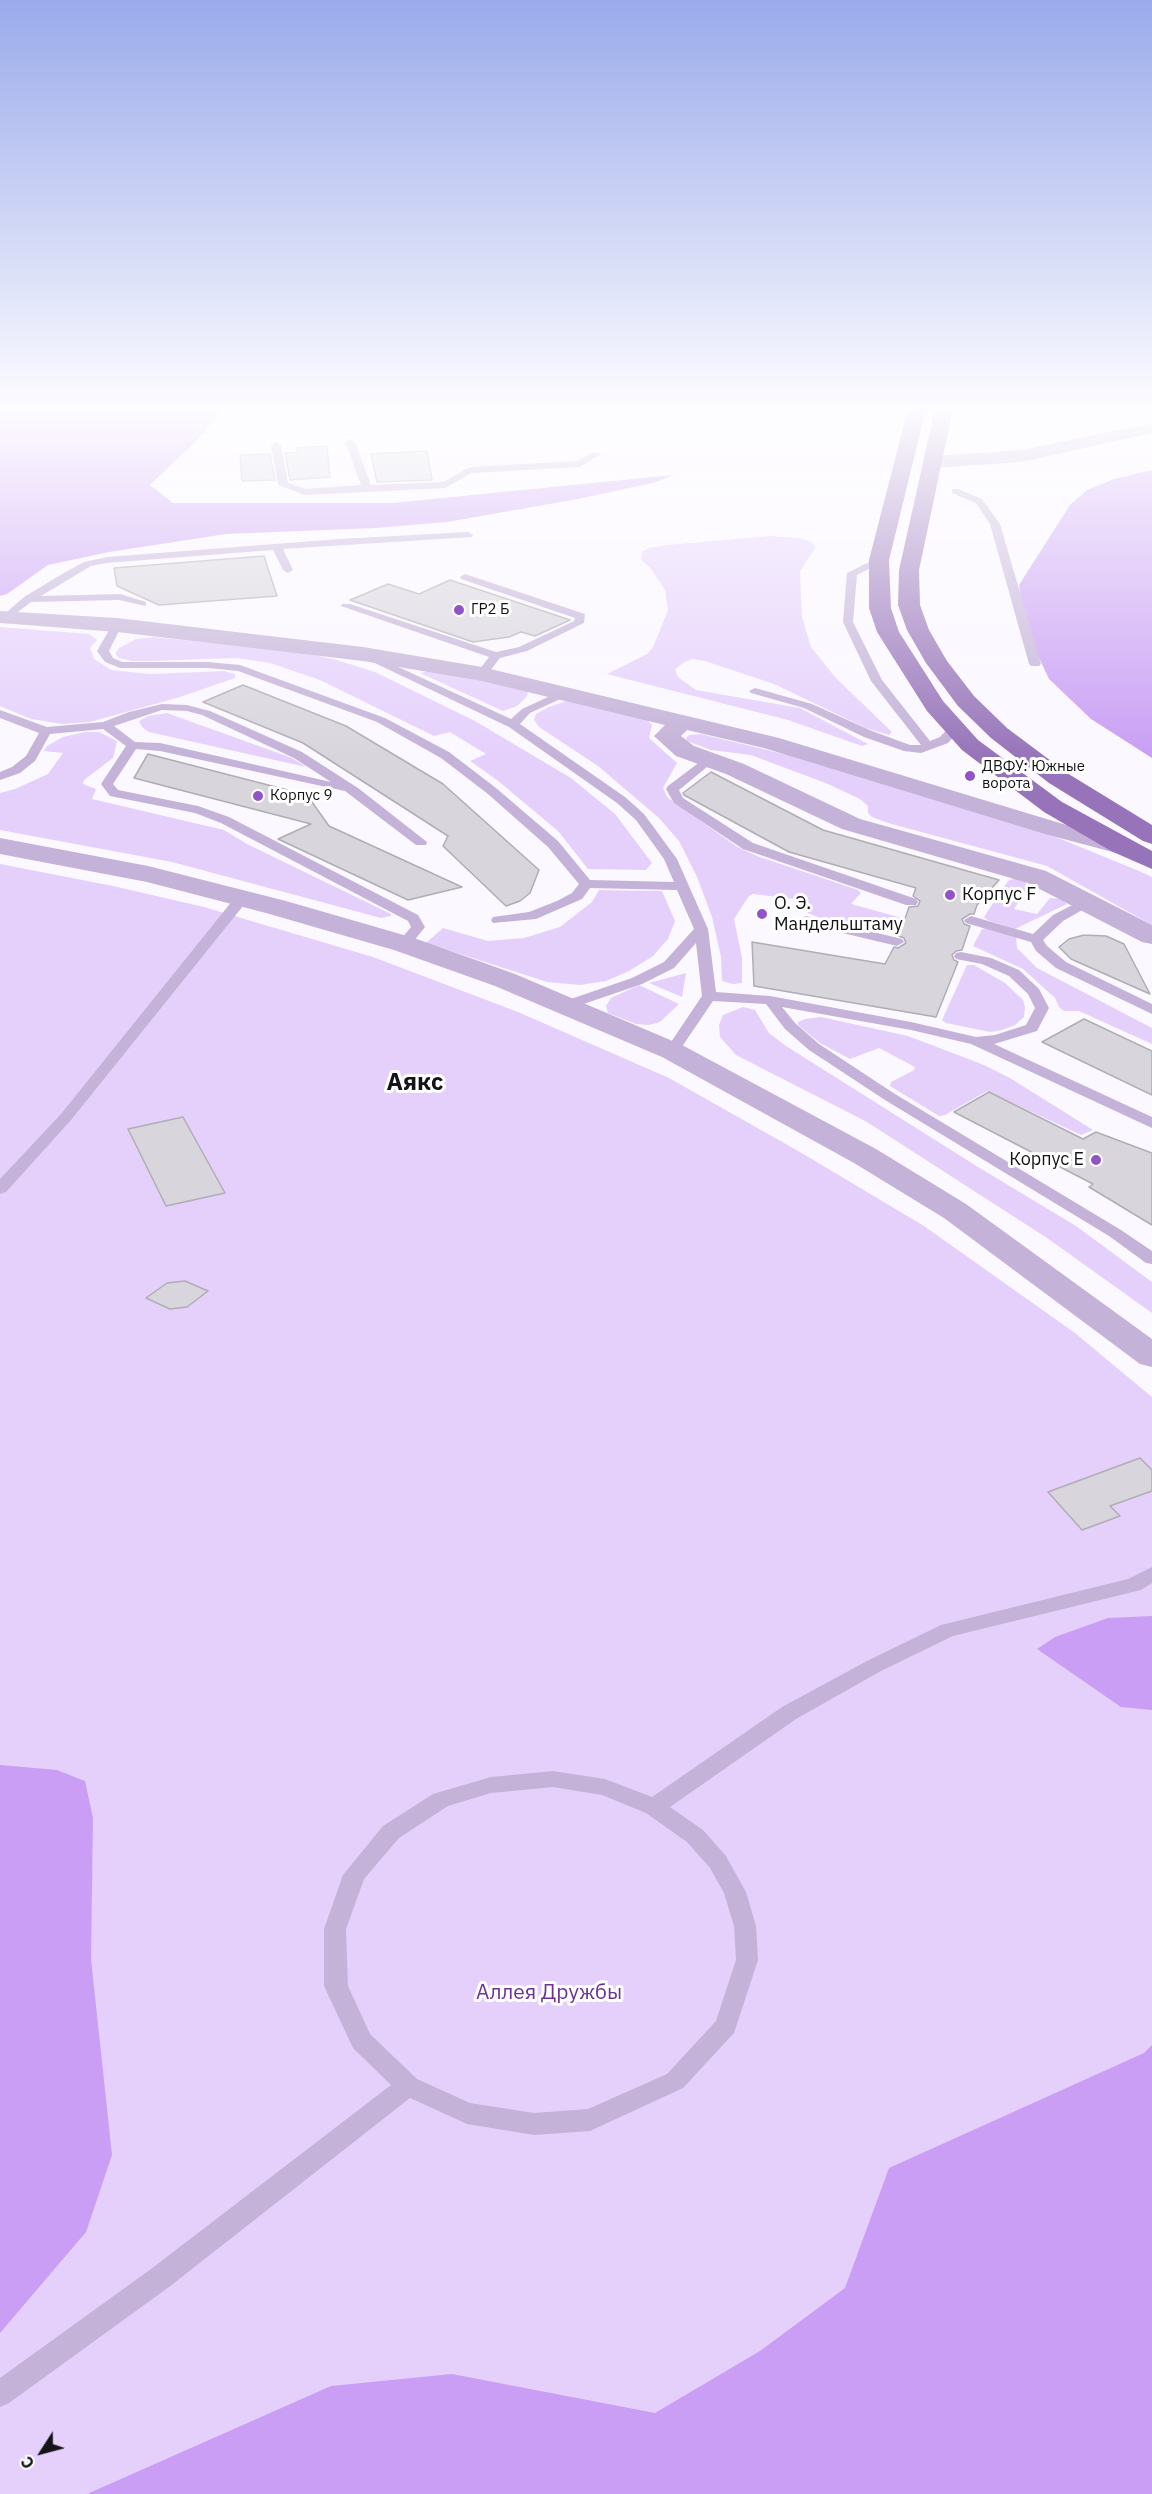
<!DOCTYPE html>
<html>
<head>
<meta charset="utf-8">
<style>
	body { margin:0 }
	#map { position:relative; width:1152px; height:2494px; overflow:hidden; background:#fbf8ff; font-family:"IBM Plex Sans",sans-serif }
	canvas { display:block }
	.north { position:absolute; left:12px; top:2422px; width:60px; height:60px; -webkit-text-stroke:4px #fff; paint-order:stroke; rotate:234deg; font-size:16px; font-weight:700; line-height:24px; text-align:center; color:#141315 }
	.north::after { content:''; display:block; margin:auto; width:21px; height:27px; background:#141315; clip-path:polygon(50% 0,100% 100%,50% 72%,0 100%) }
</style>
</head>
<body>
<div id="map">
<canvas width="1152" height="2494"></canvas>
<div class="north">С</div>
</div>
<script>
const ctx = document.querySelector('canvas').getContext('2d');
ctx.lineJoin = 'round';
function fill(path, color) { ctx.fillStyle = color; ctx.fill(path, 'evenodd'); }
const toPath = rows => new Path2D(rows.map(r => 'M' + r).join(''));
function stroke(path, color, width, dash) { ctx.strokeStyle = color; ctx.lineWidth = width; ctx.lineCap = dash ? 'butt' : 'round'; ctx.setLineDash(dash || []); ctx.stroke(path); }
function drawText(font, color, halo, rows, align = 'center') {
  ctx.font = font + ' "IBM Plex Sans",sans-serif'; ctx.lineWidth = 6; ctx.setLineDash([]); ctx.textBaseline = 'middle'; ctx.strokeStyle = halo; ctx.fillStyle = color; for (const [text, x, y, turn = 0] of rows) {
    ctx.save(); ctx.translate(x, y); ctx.rotate((+turn || 0) * Math.PI / 180); ctx.textAlign = isNaN(turn) ? turn : align; if (halo) ctx.strokeText(text, 0, 0); ctx.fillText(text, 0, 0); ctx.restore();
  }
}
const green = toPath([
	[769,536,801,538,811,542,816,547,800,571,802,617,811,647,835,677,892,732,889,735,866,728,774,684,705,661,692,659,683,663,675,669,678,677,696,690,800,708,868,744,862,746,788,720,607,674,647,654,653,647,668,610,665,590,651,569,641,559,642,552,649,548,668,545],
	[0,627,89,634,97,640,90,648,94,659,111,670,150,674,224,671,235,674,235,678,180,697,90,722,62,724,31,719,0,706],
	[154,637,301,652,337,660,375,672,475,721,571,778,615,814,652,863,646,870,588,869,558,831,497,780,470,761,486,754,450,732,434,736,320,680,270,663,236,658,148,661,132,661,119,658,115,654,119,648,136,639],
	[429,671,477,679,525,690,528,692,527,696,517,706,503,711,420,673],
	[566,701,582,702,647,720,652,725,649,738,677,763,663,788,667,797,736,846,757,856,858,890,861,893,851,904,902,918,896,933,822,919,808,913,804,903,794,899,753,894,749,896,734,919,742,958,742,983,733,984,722,981,721,957,712,917,697,877,679,841,659,818,598,766,539,727,534,720,536,714,549,707],
	[167,713,292,758,306,767,149,732,142,727,139,721,148,716],
	[85,732,99,732,117,741,113,758,84,780,83,784,96,789,92,799,224,830,247,844,391,914,391,916,381,918,172,862,0,830,0,793,15,789,48,774,63,753,44,751,47,746,63,737],
	[701,734,796,757,1019,822,1139,871,1152,877,1152,925,1047,866,888,823,872,817,868,813,868,806,860,799,828,784,751,755,711,750,687,741,686,738,689,735],
	[0,864,113,886,204,907,373,957,518,1012,669,1078,800,1152,924,1226,1075,1333,1152,1397,1152,2494,0,2494],
	[1017,877,1025,879,1027,889,1014,909,1037,914,1050,898,1061,899,1067,904,1015,929,987,920,984,917,1008,881],
	[599,890,662,891,675,921,668,939,653,956,629,971,606,981,580,985,547,982,426,943,443,928,488,941,524,938,560,927,592,902],
	[990,927,1016,935,1017,948,1037,968,1152,1028,1152,1044,1079,1011,1064,1011,1059,1007,1055,998,1023,969,973,946,982,929],
	[967,965,974,965,1005,983,1023,1000,1025,1007,1024,1017,1015,1025,1002,1030,990,1032,946,1023,942,1020],
	[686,973,682,997,649,983],
	[639,985,679,1004,660,1022,649,1025,636,1024,608,1013,606,1006,611,998],
	[743,1007,755,1010,769,1033,786,1046,978,1167,1076,1226,1152,1282,1152,1313,1047,1238,867,1122,736,1055,720,1037,719,1025,723,1015],
	[821,1017,908,1036,984,1065,1010,1078,1093,1130,1081,1135,987,1091,945,1115,939,1116,890,1086,891,1082,914,1070,915,1067,879,1048,850,1059,820,1043,798,1025,798,1022,805,1019]
]);
const forest = toPath([
	[0,409,242,409,222,411,196,441,150,485,173,503,392,503,673,475,657,482,578,499,447,522,376,528,226,534,109,552,48,565,7,594,0,596],
	[1152,470,1152,758,1091,719,1049,679,1025,628,1019,585,1070,505,1087,490,1114,479],
	[1152,1616,1152,1710,1121,1707,1037,1649,1055,1637,1108,1618],
	[0,1765,57,1770,85,1781,93,1818,91,1959,112,2155,86,2232,0,2333],
	[1152,2045,1152,2494,87,2494,331,2386,452,2374,655,2413,760,2351,845,2288,889,2168,1144,2053]
]);
const building = toPath([
	[327,446,330,477,290,480,285,453,298,452,297,448,327,446],
	[427,451,432,480,377,482,371,454,427,451],
	[270,454,275,480,242,481,240,455,270,454],
	[264,556,277,596,159,605,117,586,114,568,264,556],
	[450,580,570,620,535,636,521,632,509,637,473,642,350,600,388,584,419,594,450,580],
	[243,685,346,726,443,784,539,870,530,893,520,901,506,906,443,846,448,836,303,743,203,702,243,685],
	[148,754,307,795,329,826,462,887,408,900,278,839,311,824,134,778,148,754],
	[711,772,823,830,999,880,977,905,974,914,970,914,962,919,964,924,970,926,962,950,956,951,952,955,954,960,958,962,936,1017,754,986,752,942,885,964,894,947,898,948,906,943,904,938,899,936,909,907,918,906,920,901,913,896,916,888,789,852,684,795,683,793,711,772],
	[1084,935,1106,936,1124,944,1150,994,1071,959,1059,947,1069,939,1084,935],
	[1084,1019,1152,1051,1152,1095,1042,1042,1084,1019],
	[989,1092,1083,1139,1096,1132,1152,1153,1152,1225,1089,1187,1093,1184,954,1112,989,1092],
	[183,1117,225,1193,166,1206,128,1129,183,1117],
	[185,1281,208,1291,187,1307,170,1309,146,1298,167,1283,185,1281],
	[1140,1458,1152,1470,1152,1491,1110,1506,1120,1516,1082,1530,1048,1492,1140,1458]
]);
const service = toPath([
	[350,439,355,442,371,485,443,482,470,467,578,461,593,452,601,454,580,467,472,473,445,488,305,495,278,485,271,445,276,442,281,445,288,483,306,489,361,485,345,442,350,439],
	[952,489,958,489,982,499,1000,524,1041,664,1039,666,1031,666,1029,664,990,524,976,503,952,493,952,489],
	[468,532,473,535,472,537,283,549,293,570,288,573,283,570,273,550,107,563,91,566,41,596,120,594,146,602,146,606,119,600,31,602,9,619,0,618,24,597,62,574,84,562,107,557,339,539,468,532],
	[879,557,884,560,883,562,857,575,853,622,882,680,930,741,940,737,951,725,959,725,961,728,948,743,921,753,904,751,864,737,804,708,751,693,749,691,755,688,812,704,872,731,910,745,921,745,871,681,843,622,847,573,879,557],
	[465,574,585,614,584,623,527,651,500,658,486,676,482,677,476,674,489,657,341,606,342,604,350,604,496,652,519,647,574,621,575,618,461,579,460,577,465,574],
	[117,622,122,625,109,651,113,658,122,662,208,662,240,665,385,718,449,752,496,788,558,841,590,880,674,882,664,859,636,820,617,803,509,727,358,655,360,653,368,653,511,719,522,709,561,691,569,691,569,695,530,713,520,724,625,797,644,814,677,859,708,929,716,992,770,996,911,1022,976,1037,995,1035,1026,1025,1035,1008,1028,994,1009,976,982,964,956,959,954,956,956,953,961,952,991,958,1019,970,1039,989,1049,1008,1037,1031,994,1044,1152,1117,1152,1128,971,1044,911,1030,782,1007,795,1023,819,1044,895,1094,1121,1230,1152,1251,1152,1264,1146,1263,1109,1236,885,1100,809,1050,785,1029,766,1004,713,1001,677,1054,667,1054,665,1051,702,996,696,943,674,968,642,984,572,1008,562,1008,560,1005,562,1002,632,978,664,962,694,929,677,890,590,888,582,899,536,919,493,923,491,920,493,917,529,912,557,901,572,893,579,884,548,847,488,794,441,758,377,722,238,671,208,668,120,668,105,662,97,651,112,625,117,622],
	[162,704,187,705,210,711,302,752,358,788,427,842,426,845,416,845,345,791,160,751,136,749,113,784,118,790,198,806,229,817,418,915,425,927,409,947,404,948,397,944,411,927,408,921,221,823,195,813,110,796,101,784,126,746,103,729,50,734,35,761,20,773,0,780,0,772,12,767,26,756,39,733,0,718,0,710,47,727,103,722,129,712,162,704],
	[162,710,187,711,202,715,294,758,331,782,160,743,135,742,114,726,162,710],
	[709,755,713,756,713,762,679,790,683,798,753,843,916,899,918,902,916,905,906,905,743,849,674,803,666,789,668,786,709,755],
	[242,894,249,898,247,901,71,1120,6,1192,0,1194,0,1179,61,1114,237,895,242,894],
	[1086,898,1093,902,1091,905,1063,921,1043,940,1047,946,1066,962,1152,1004,1152,1014,1056,968,1036,951,1031,942,966,923,964,920,971,916,1033,934,1053,915,1086,898],
	[806,916,902,939,904,942,897,946,801,923,799,920,806,916],
	[1152,1567,1152,1583,1141,1590,953,1636,881,1671,796,1719,670,1807,703,1830,726,1856,746,1892,756,1926,758,1960,734,2033,683,2088,590,2131,534,2135,467,2124,410,2098,169,2287,9,2403,0,2407,0,2378,151,2269,391,2085,353,2048,324,1986,324,1929,343,1875,383,1826,433,1794,491,1777,553,1771,605,1779,652,1797,782,1707,867,1661,941,1625,1128,1579,1152,1567],
	[553,1787,602,1795,646,1813,687,1842,710,1868,724,1893,734,1926,736,1960,716,2021,667,2074,588,2109,534,2113,470,2103,417,2079,370,2034,348,1986,346,1929,364,1879,399,1838,448,1806,491,1793,553,1787]
]);
const minor = toPath([
	[1152,423,1152,433,1022,462,933,468,926,466,924,462,926,458,933,456,1022,450,1152,423],
	[0,611,117,618,363,647,482,667,779,738,1063,824,1129,841,1133,846,1129,851,1120,854,1045,834,764,748,687,730,681,736,694,746,744,764,860,819,1046,871,1152,925,1152,944,1142,942,1028,883,842,829,726,774,676,756,654,736,665,725,482,681,363,661,117,632,0,623,0,611],
	[0,838,148,866,286,901,414,938,515,974,682,1045,876,1149,966,1204,1152,1339,1152,1367,1140,1364,944,1218,854,1163,662,1057,495,986,394,950,266,913,147,882,0,854,0,838]
]);
const primary = toPath([
	[908,409,926,409,889,560,891,608,899,632,943,701,978,740,1062,802,1152,851,1152,869,1111,851,1044,812,962,750,927,711,877,632,869,608,869,560,908,409],
	[935,409,953,409,919,570,920,605,929,630,947,661,974,696,1007,728,1067,773,1152,825,1152,844,1143,841,1049,783,991,738,958,706,926,663,907,630,898,605,899,570,935,409]
]);
const markers = [
	[459,610,6,"#9353c8"],
	[970,776,6,"#9353c8"],
	[258,796,6,"#9353c8"],
	[950,895,6,"#9353c8"],
	[762,914,6,"#9353c8"],
	[1096,1160,6,"#9353c8"]
];
const farPoinames = [
	["ГР2 Б",471,610],
	["ДВФУ: Южные",982,767],
	["ворота",982,784],
	["Корпус 9",270,796]
];
const poiNames = [
	["Корпус F",962,895],
	["О. Э.",774,904],
	["Мандельштаму",774,925],
	["Корпус E",1084,1160,"right"]
];
const nearParknames = [
	["Аллея Дружбы",549,1993]
];
const districtNames = [
	["Аякс",415,1083]
];
fill(green, '#e5d0fc');
fill(forest, '#c99ef4');
fill(building, '#d8d5dd');
stroke(building, '#b0adb4', 1.5);
fill(service, '#c4b2d8');
fill(minor, '#c4b2d8');
fill(primary, '#9774b9');
const sky = ctx.createLinearGradient(0, 0, 0, 758);
sky.addColorStop(0, '#9aaaeb');
sky.addColorStop(0.54, '#fdfcff');
sky.addColorStop(1, '#fdfcff00');
ctx.fillStyle = sky;
ctx.fillRect(0, 0, 1152, 758);
for (const [x, y, r, color] of markers) { const dot = new Path2D(); dot.arc(x, y, r, 0, 2 * Math.PI); ctx.fillStyle = color; ctx.fill(dot); stroke(dot, '#fff', 2); }
drawText('15px', '#141315', '#fff', farPoinames, 'left');
drawText('18px', '#141315', '#fff', poiNames, 'left');
drawText('21px', '#6a3395', '#fff', nearParknames);
drawText('bold 24px', '#141315', '#fff', districtNames);
</script>
</body>
</html>
